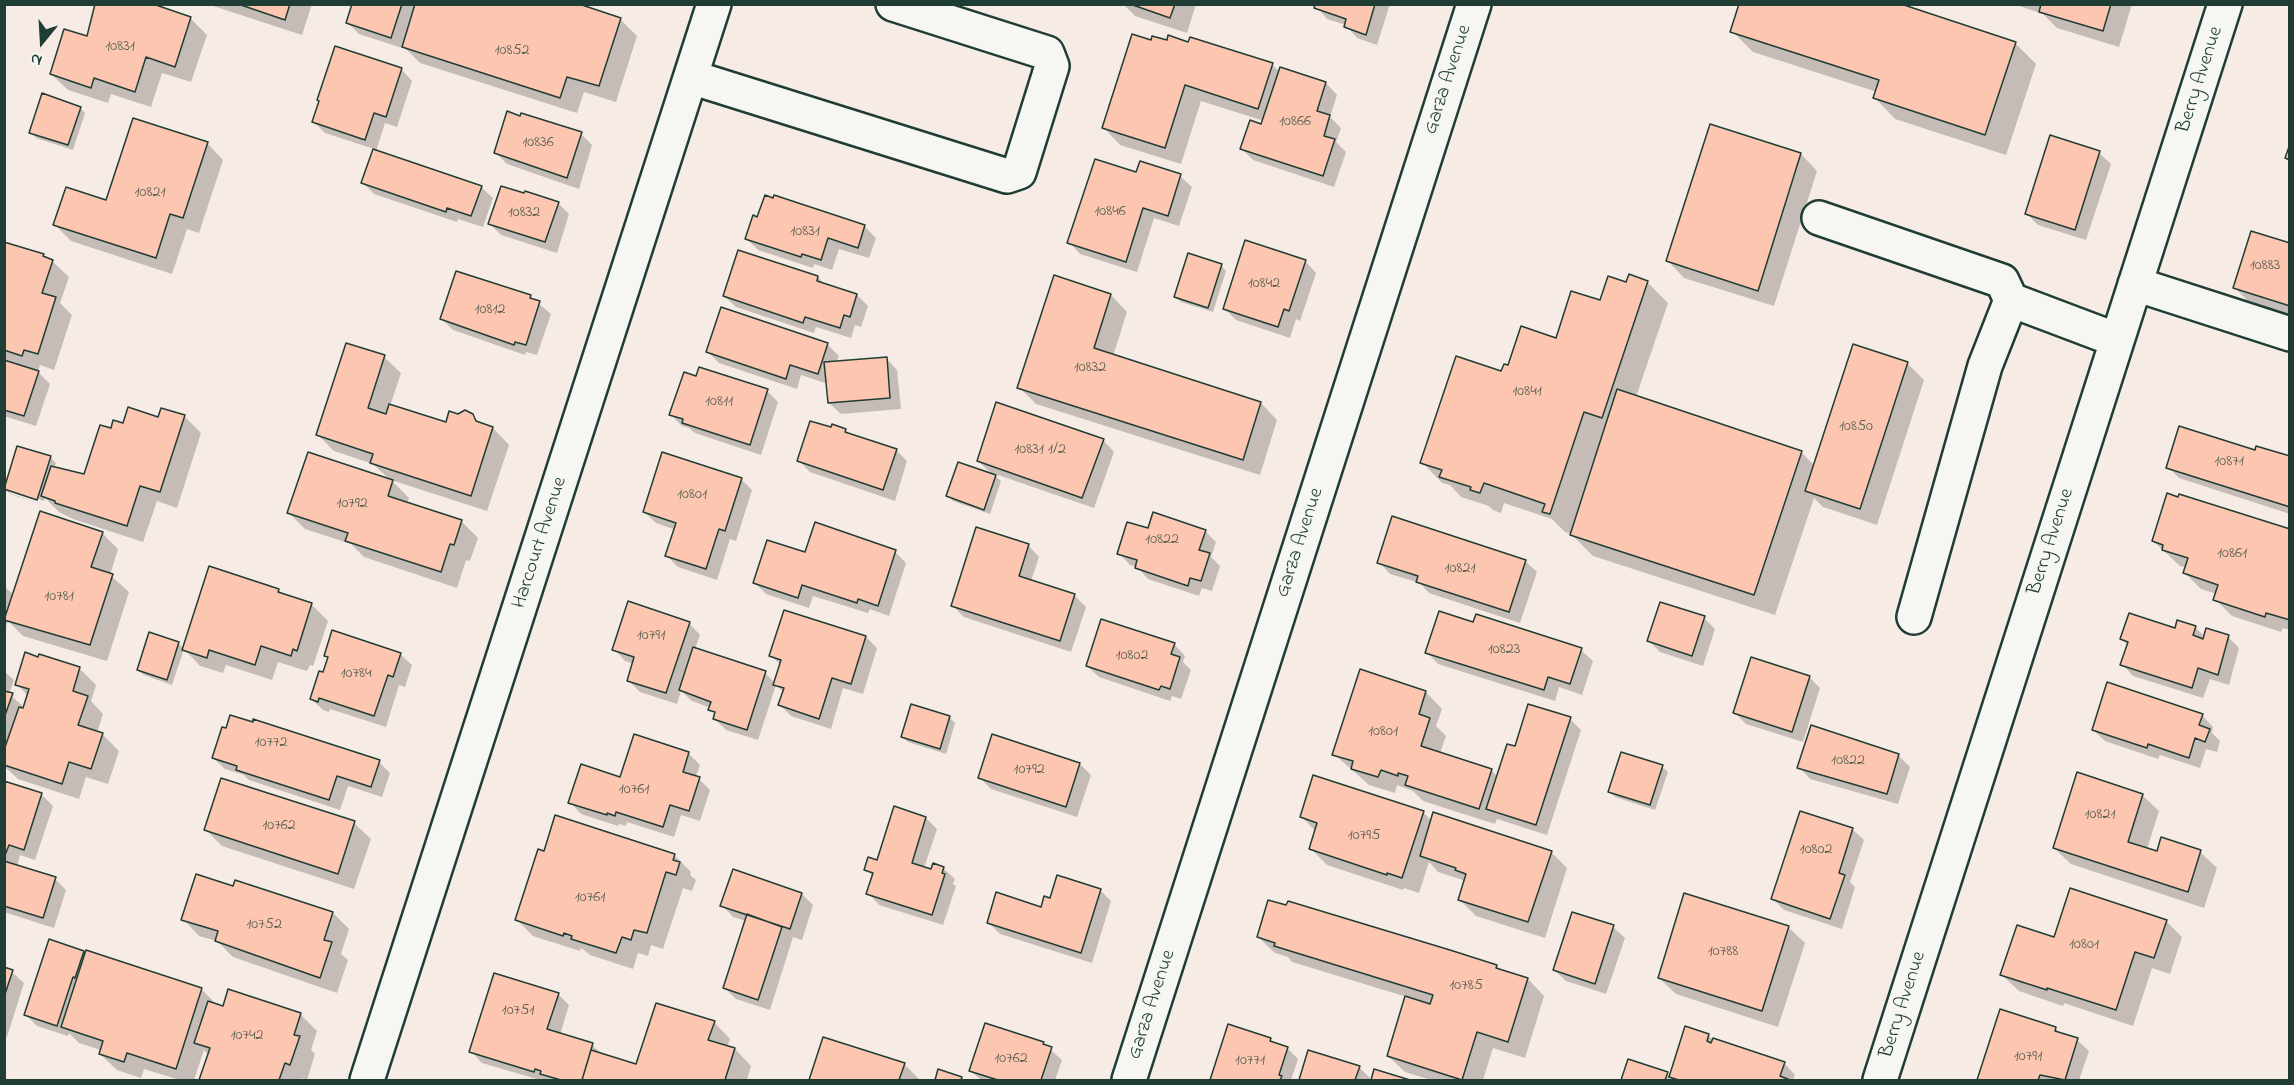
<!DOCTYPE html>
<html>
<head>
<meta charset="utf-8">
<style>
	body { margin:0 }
	#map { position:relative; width:2294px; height:1085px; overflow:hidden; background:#f7ece5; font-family:"Indie Flower",sans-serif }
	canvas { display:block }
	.frame { position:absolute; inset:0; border:6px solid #1f3d34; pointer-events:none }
	.north { position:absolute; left:12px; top:12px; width:60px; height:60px; -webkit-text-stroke:4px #f6f6f2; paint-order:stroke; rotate:198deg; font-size:16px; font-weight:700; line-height:24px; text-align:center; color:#1f3d34 }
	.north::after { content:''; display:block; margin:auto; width:21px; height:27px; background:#1f3d34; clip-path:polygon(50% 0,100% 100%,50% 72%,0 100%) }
</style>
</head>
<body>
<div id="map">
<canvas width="2294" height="1085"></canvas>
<div class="frame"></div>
<div class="north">N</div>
</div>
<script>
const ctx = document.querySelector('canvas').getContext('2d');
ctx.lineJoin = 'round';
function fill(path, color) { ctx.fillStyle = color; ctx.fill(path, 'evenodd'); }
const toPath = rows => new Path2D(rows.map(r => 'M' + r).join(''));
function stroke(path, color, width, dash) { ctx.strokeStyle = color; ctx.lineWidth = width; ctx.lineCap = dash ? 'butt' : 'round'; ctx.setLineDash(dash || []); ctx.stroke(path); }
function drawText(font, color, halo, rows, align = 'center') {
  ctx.font = font + ' "Indie Flower",sans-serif'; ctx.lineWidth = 4.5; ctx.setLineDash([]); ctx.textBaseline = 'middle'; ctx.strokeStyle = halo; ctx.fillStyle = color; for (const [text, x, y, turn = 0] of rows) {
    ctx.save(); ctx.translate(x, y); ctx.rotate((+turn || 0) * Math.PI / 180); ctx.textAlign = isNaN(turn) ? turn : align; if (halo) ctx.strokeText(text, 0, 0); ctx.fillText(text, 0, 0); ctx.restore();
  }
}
const shadow = toPath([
	[207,4,312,4,302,35],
	[354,4,574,4,620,19,637,36,616,102,584,92,577,113,420,63,403,46,402,48,359,34,348,23],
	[1123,4,1196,4,1187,33,1135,16],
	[1311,4,1390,4,1377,45,1357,38,1346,25,1327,19,1316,6],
	[2013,4,2132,4,2119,47,2057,28,2043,14],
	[190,18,207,35,191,82,162,73,151,107,111,94,108,103,68,90,51,74,88,38],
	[1732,31,2015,43,2036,64,2006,155,1895,119,1875,98,1877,92,1753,52],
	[1152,42,1272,65,1280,72,1281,69,1326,83,1337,95,1330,117,1341,128,1336,142,1346,152,1334,187,1253,160,1242,149,1264,121,1201,101,1181,164,1120,145,1104,128],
	[401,69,412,81,397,127,385,123,376,151,481,187,493,198,483,227,458,219,457,222,374,194,363,183,374,149,325,133,314,122,321,101],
	[80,108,85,113,73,150,36,138,31,132],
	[581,134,592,145,579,189,507,164,496,153],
	[207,143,223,160,199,233,187,229,172,274,71,241,55,225,107,202],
	[2099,153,2111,164,2086,240,2038,225,2026,213],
	[1801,154,1817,171,1774,306,1684,278,1668,261],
	[1137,174,1180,176,1192,187,1179,226,1154,218,1137,272,1080,254,1069,242],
	[558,203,569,214,557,253,501,235,490,224],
	[864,226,876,238,869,258,839,249,832,270,814,264,813,268,758,250,747,239],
	[4,243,43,256,52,261,69,277,60,303,72,315,54,370,40,365,38,372,50,384,36,426,4,416],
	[2290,244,2290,316,2251,304,2235,288],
	[1305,261,1316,273,1300,321,1296,319,1290,338,1236,320,1225,309],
	[1221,265,1226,271,1213,312,1181,302,1175,297],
	[818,277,825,285,857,295,868,306,861,327,855,325,851,338,816,327,814,333,736,307,724,296],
	[1055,277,1111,295,1127,312,1113,356,1261,403,1277,420,1260,475,1036,404,1019,387],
	[1647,282,1668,303,1636,397,1801,452,1815,466,1907,363,1924,380,1877,525,1823,507,1814,498,1775,615,1593,556,1571,534,1565,532,1552,519,1504,503,1501,513,1493,510,1489,506,1461,497,1450,485,1442,483,1422,462,1508,367,1557,339,1601,302,1627,284],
	[530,296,551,314,537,355,526,352,525,355,453,330,442,319],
	[827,344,839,356,836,363,886,358,897,370,901,409,841,414,829,403,828,384,801,375,797,389,719,363,708,352],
	[384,357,401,373,390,406,447,424,458,416,472,415,482,425,493,428,509,445,487,511,391,480,409,498,407,503,461,521,478,538,470,561,466,560,457,588,364,557,351,544,305,529,288,512,390,480,373,464,334,451,318,435],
	[697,378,767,391,778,402,761,455,695,433,689,428,682,426,671,415],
	[162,410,185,417,201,433,177,508,157,501,143,542,73,519,59,512,45,498,44,501,9,489,9,493,43,505,10,494,5,489,50,457,56,463,54,468,85,476,112,430,124,425,159,418],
	[832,429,845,430,850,435,896,450,907,461,895,501,810,472,799,461],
	[1103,440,1114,452,1094,508,992,473,1001,481,990,514,953,501,948,496,993,475,978,461],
	[2256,452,2290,458,2290,514,2179,478,2168,467],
	[741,479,752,490,736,541,730,539,717,580,678,567,667,556,676,530,656,523,644,512],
	[1149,530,1205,531,1216,542,1211,557,1220,566,1212,591,1202,588,1199,596,1148,579,1137,567,1130,565,1119,553],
	[2290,531,2290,630,2283,628,2281,632,2232,616,2215,599,2217,594,2201,589,2185,573,2187,568,2180,566,2153,541],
	[102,533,118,549,110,575,129,592,107,661,23,636,8,621,4,631,4,586,14,595],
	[1028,545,1039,557,1031,581,1074,595,1086,607,1071,652,964,617,952,605],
	[895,552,906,563,889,616,870,609,868,613,813,596,809,608,766,594,754,582,806,554],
	[1525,561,1537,572,1520,623,1429,593,1420,583,1390,574,1379,562],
	[210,568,279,590,284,596,312,605,328,621,313,666,310,665,307,671,278,662,272,680,226,665,223,673,200,666,184,649,172,685,144,675,138,670,178,643,184,649],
	[1704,618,1715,629,1703,666,1660,652,1649,641],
	[689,623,700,635,695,649,765,673,775,683,781,665,771,656,866,637,877,648,863,694,843,688,831,729,791,716,780,705,784,693,776,685,758,740,726,730,715,719,716,716,711,708,692,701,681,691,677,704,640,692,628,680,634,664,625,661,614,649],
	[1474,624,1581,650,1593,661,1582,695,1559,687,1555,701,1438,664,1427,652],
	[2195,627,2205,637,2228,637,2239,648,2229,685,2210,679,2203,698,2133,676,2122,664,2128,645,2122,639],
	[1174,644,1185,656,1183,662,1191,670,1181,699,1172,696,1170,701,1099,677,1087,666],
	[400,654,412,665,405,687,399,685,386,727,330,709,329,712,323,710,311,699,329,659,326,655],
	[40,656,80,669,96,685,91,701,103,714,97,733,102,734,119,751,108,784,86,777,79,799,18,779,4,766,4,755,8,743,4,742,4,671,14,680,9,694,25,708,28,696,17,684],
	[1809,677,1820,688,1803,742,1746,724,1735,713],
	[1426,692,1442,709,1436,726,1446,736,1440,753,1491,770,1498,777,1516,748,1570,719,1581,730,1547,835,1497,819,1495,824,1423,801,1413,791,1397,785,1395,793,1369,785,1334,754],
	[2202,715,2213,727,2212,733,2220,741,2217,752,2206,749,2200,768,2160,755,2158,759,2105,741,2093,730],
	[949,717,955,723,946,754,908,742,903,737],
	[688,753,700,765,696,776,710,790,700,821,681,815,674,837,627,822,626,826,619,824,618,826,581,814,570,802,621,778],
	[1889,753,1899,756,1910,767,1898,804,1810,779,1799,767],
	[213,758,379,762,390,773,382,797,348,786,340,810,249,780,244,775,225,769],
	[1080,764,1091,775,1077,817,991,789,980,778],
	[1662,767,1668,772,1655,810,1615,797,1609,791],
	[4,782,41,794,53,806,35,860,20,855,17,866,55,879,66,890,54,928,4,912],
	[2142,795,2159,811,2147,849,2158,853,2200,852,2217,868,2204,908,2071,864,2054,848],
	[1423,812,1432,821,1551,852,1567,868,1545,938,1476,916,1460,900,1466,881,1438,872,1429,862,1419,893,1404,888,1403,890,1327,865,1311,849,1316,832,1302,817],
	[556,817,675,856,691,872,690,875,696,880,692,891,683,888,663,949,651,945,648,956,638,953,633,969,590,955,584,950,581,948,580,951,533,936,516,919,545,853],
	[926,818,937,829,924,868,932,871,943,868,955,879,953,884,956,886,943,925,879,905,868,893,873,876,866,869,878,862],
	[354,823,371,839,354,889,222,846,206,830],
	[1852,829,1864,840,1850,882,1855,887,1842,929,1784,910,1773,899],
	[234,888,333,913,349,929,341,954,348,960,337,993,233,957,217,941,199,936,183,919],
	[1100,890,1111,901,1092,963,1000,934,989,923,1042,909,1051,900],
	[802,894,813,905,802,940,793,937,770,1010,736,999,725,988,746,921,733,917,722,905],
	[2166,921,2182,937,2170,974,2152,968,2133,1026,2064,1003,2063,1006,2019,991,2002,975,2055,939],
	[1613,927,1625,938,1606,994,1566,981,1554,970],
	[1788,927,1805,943,1778,1027,1676,994,1659,978],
	[1258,937,1450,951,1497,966,1502,972,1528,979,1544,996,1525,1058,1493,1048,1483,1080,1431,1080,1405,1072,1388,1056,1407,997,1292,962,1288,957,1275,953],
	[84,952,86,955,87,952,202,990,218,1006,300,1014,317,1031,311,1050,315,1054,307,1080,301,1078,301,1080,201,1080,209,1055,204,1050,194,1080,180,1080,144,1069,141,1078,117,1070,100,1054,101,1050,79,1043,69,1033,68,1036,37,1026,26,1015],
	[4,969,12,972,24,983,7,1037,4,1036],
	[558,994,569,1005,560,1035,592,1045,603,1055,637,1066,714,1022,730,1039,727,1047,735,1049,751,1066,747,1080,540,1080,482,1063,471,1051],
	[2001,1010,2055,1028,2062,1035,2077,1040,2089,1051,2079,1080,1978,1080],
	[1229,1026,1270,1039,1274,1044,1287,1048,1298,1059,1291,1080,1212,1080],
	[1708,1035,1713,1040,1784,1063,1795,1075,1793,1080,1622,1080,1629,1061,1667,1074,1670,1076],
	[824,1039,904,1064,920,1080,811,1080],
	[1043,1043,1062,1060,1055,1080,981,1080,971,1071],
	[1309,1052,1359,1067,1370,1078,1370,1080,1300,1080]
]);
const building = toPath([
	[95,4,153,4,191,17,175,67,146,57,135,92,94,78,91,88,50,74,64,29,87,36,95,4],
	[238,4,290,4,285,20,238,4],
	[352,4,402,4,391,38,346,23,352,4],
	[415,4,579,4,621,18,599,86,567,77,560,98,402,47,415,4],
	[1130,4,1175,4,1170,18,1130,4],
	[1315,4,1375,4,1366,35,1344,27,1346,19,1314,8,1315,4],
	[1739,4,1901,4,2016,42,1985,135,1873,98,1879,80,1730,32,1739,4],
	[2041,4,2111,4,2103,31,2039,12,2041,4],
	[1132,34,1151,40,1152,36,1167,40,1168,35,1188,42,1190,37,1273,63,1258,109,1185,85,1165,148,1102,128,1132,34],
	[335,46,402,68,386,117,374,113,365,140,312,122,319,101,317,100,335,46],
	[1280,67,1326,82,1317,111,1330,115,1324,136,1335,139,1323,176,1240,149,1250,120,1261,124,1280,67],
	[42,93,81,107,68,145,29,133,42,93],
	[507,111,520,116,521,113,582,132,567,178,494,153,507,111],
	[133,118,208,142,183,218,170,214,156,258,53,225,66,187,106,200,133,118],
	[1710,124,1801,153,1758,291,1666,261,1710,124],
	[2050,135,2100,151,2075,230,2025,214,2050,135],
	[2290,144,2290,160,2285,158,2290,144],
	[373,149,482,186,471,216,447,208,446,212,361,183,373,149],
	[1095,159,1136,172,1140,161,1181,174,1168,216,1143,208,1126,262,1067,243,1095,159],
	[501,186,524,193,525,191,559,202,545,242,488,224,501,186],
	[765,195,773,198,774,195,865,225,858,248,828,238,821,260,802,254,801,257,745,239,753,215,757,217,765,195],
	[2251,231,2290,243,2290,306,2233,288,2251,231],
	[1245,240,1306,260,1289,311,1284,309,1278,327,1223,309,1245,240],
	[4,242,44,254,43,256,53,260,42,293,56,297,38,354,24,350,22,356,4,350,4,242],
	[738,250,818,276,817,281,857,294,850,317,844,315,840,328,805,317,803,323,723,296,738,250],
	[1188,253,1222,264,1208,308,1174,297,1188,253],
	[456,271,531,295,530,298,540,301,526,345,515,342,514,345,440,319,456,271],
	[1629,274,1648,281,1602,418,1584,412,1550,514,1542,512,1545,504,1484,483,1480,493,1470,490,1471,487,1439,477,1442,470,1420,463,1456,356,1501,371,1504,364,1508,365,1521,326,1556,338,1571,291,1600,300,1608,276,1626,282,1629,274],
	[1054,275,1111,294,1094,348,1261,402,1243,460,1017,388,1054,275],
	[721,307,828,343,818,374,790,365,786,379,706,352,721,307],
	[346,343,385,355,368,408,386,414,389,404,446,422,449,411,458,414,465,410,473,414,476,421,493,427,471,496,370,463,373,454,316,435,346,343],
	[1853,344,1908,362,1860,509,1805,491,1853,344],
	[887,357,890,398,828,403,824,362,887,357],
	[4,360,39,371,24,416,4,410,4,360],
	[699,367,768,389,750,445,682,423,683,419,669,415,684,372,696,376,699,367],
	[1617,389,1802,451,1754,595,1570,535,1617,389],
	[996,402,1104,439,1082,498,977,461,996,402],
	[128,407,158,417,161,408,185,415,160,492,140,486,127,526,55,503,55,501,41,496,51,466,84,474,100,425,111,428,113,420,123,423,128,407],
	[810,421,831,427,832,424,846,429,845,432,897,449,883,490,797,461,810,421],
	[2179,426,2255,450,2256,446,2290,456,2290,507,2166,468,2179,426],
	[17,446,51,456,37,500,4,489,17,446],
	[308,452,393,480,388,496,462,520,454,545,450,544,441,572,345,541,348,533,287,513,308,452],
	[662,452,742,478,725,531,719,529,706,569,665,556,676,523,643,512,662,452],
	[958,462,996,475,984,510,946,496,958,462],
	[2167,493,2178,497,2179,494,2290,529,2290,620,2266,613,2265,617,2213,600,2218,585,2183,573,2188,558,2162,550,2163,545,2152,541,2167,493],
	[40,511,103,532,91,567,113,574,90,645,4,620,40,511],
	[1153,512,1206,530,1199,550,1210,553,1201,581,1190,578,1188,586,1135,568,1137,560,1117,554,1127,522,1148,528,1153,512],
	[1392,516,1526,560,1509,612,1416,582,1418,576,1377,563,1392,516],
	[815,522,896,550,878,606,858,599,857,603,802,585,798,598,753,583,767,540,805,552,815,522],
	[976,527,1029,544,1019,576,1075,594,1060,641,951,606,976,527],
	[209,566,279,589,278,592,312,603,297,651,293,649,291,656,261,646,255,665,209,650,207,658,182,650,209,566],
	[628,601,690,622,666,693,627,681,634,657,612,650,628,601],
	[1660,602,1705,616,1692,656,1647,641,1660,602],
	[784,610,866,636,851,684,832,678,819,719,778,705,784,688,773,685,781,660,769,656,784,610],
	[1439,611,1473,622,1476,614,1582,648,1570,684,1548,677,1544,690,1425,653,1439,611],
	[2129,613,2175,628,2177,620,2196,626,2193,635,2203,639,2206,628,2229,635,2218,675,2198,668,2192,688,2120,665,2128,642,2120,639,2129,613],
	[1101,619,1175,643,1171,654,1180,657,1170,689,1161,686,1159,690,1086,666,1101,619],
	[332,630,401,653,393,677,388,675,374,716,319,698,318,702,310,699,319,671,323,672,328,657,324,656,332,630],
	[149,632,179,642,167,680,137,670,149,632],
	[693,647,766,671,747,730,713,719,715,712,708,710,711,702,679,690,693,647],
	[25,652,38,657,39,654,80,667,73,691,88,696,78,725,103,733,91,769,69,762,62,784,4,765,4,750,19,707,23,708,29,689,15,685,25,652],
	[1751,657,1810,676,1792,732,1733,713,1751,657],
	[1360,669,1426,691,1419,714,1430,718,1421,746,1492,769,1479,809,1405,785,1408,776,1398,773,1398,776,1381,770,1378,777,1351,769,1353,761,1332,755,1360,669],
	[2107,682,2203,714,2199,725,2210,729,2205,742,2195,738,2189,758,2148,744,2147,748,2092,730,2107,682],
	[4,691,13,693,4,718,4,691],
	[911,704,950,716,940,749,901,737,911,704],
	[1528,704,1571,717,1536,825,1486,809,1507,744,1515,746,1528,704],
	[230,715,253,722,253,719,380,760,371,787,337,776,329,800,236,770,237,766,212,758,222,727,226,728,230,715],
	[1811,725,1899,754,1887,794,1797,768,1811,725],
	[634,734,689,752,683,772,700,777,689,811,670,805,663,827,616,812,615,816,607,813,607,815,568,803,581,764,620,777,634,734],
	[992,734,1080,763,1066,807,978,778,992,734],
	[1621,752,1663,765,1650,805,1608,792,1621,752],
	[2077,772,2143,794,2128,842,2157,851,2161,837,2201,850,2188,892,2053,848,2077,772],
	[1313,775,1424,811,1402,878,1387,873,1387,875,1309,849,1317,823,1300,817,1313,775],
	[221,778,355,821,338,874,204,830,221,778],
	[4,781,42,793,24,850,9,845,4,858,4,781],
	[894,806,926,817,912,863,931,869,933,863,944,867,942,873,945,874,932,915,866,894,873,873,864,870,868,857,877,860,894,806],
	[1800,811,1853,828,1839,873,1845,875,1830,919,1771,899,1800,811],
	[1433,812,1552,851,1528,922,1458,900,1466,874,1455,870,1456,868,1420,856,1433,812],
	[555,815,675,854,673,860,680,862,676,875,666,872,647,933,634,930,631,940,622,937,616,953,571,939,572,936,564,933,563,936,515,920,538,849,544,851,555,815],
	[4,861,56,877,43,918,4,906,4,861],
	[733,869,802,893,790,929,720,906,733,869],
	[196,874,233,886,235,880,333,912,324,940,332,942,320,978,215,941,218,931,181,920,196,874],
	[1057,875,1101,889,1081,953,987,923,996,892,1041,907,1044,896,1050,898,1057,875],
	[2070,888,2167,920,2154,958,2135,952,2116,1010,2047,988,2047,990,2000,975,2017,925,2054,937,2070,888],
	[1684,893,1789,926,1762,1011,1658,978,1684,893],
	[1268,900,1286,905,1288,901,1450,950,1497,965,1496,968,1528,978,1508,1042,1477,1032,1462,1080,1387,1056,1405,996,1430,1004,1433,995,1274,946,1275,943,1257,937,1268,900],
	[1572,912,1614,925,1595,984,1553,970,1572,912],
	[747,914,782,927,758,1000,723,988,747,914],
	[49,939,84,951,75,978,73,977,57,1026,24,1015,49,939],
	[86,950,202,988,176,1069,127,1053,124,1062,99,1054,103,1041,61,1027,86,950],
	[4,967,13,970,4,997,4,967],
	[494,973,559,993,547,1029,593,1043,582,1080,561,1080,540,1074,541,1071,535,1069,534,1072,469,1052,494,973],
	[228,989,301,1013,294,1035,300,1036,290,1065,285,1063,279,1080,199,1080,210,1048,194,1043,208,1001,223,1006,228,989],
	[656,1003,715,1021,708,1040,735,1048,725,1080,582,1080,591,1050,636,1064,656,1003],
	[2000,1009,2056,1027,2055,1031,2078,1038,2065,1080,2040,1075,2038,1080,1977,1080,2000,1009],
	[985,1023,1044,1042,1043,1044,1052,1047,1041,1080,998,1080,969,1071,985,1023],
	[1228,1024,1271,1038,1270,1041,1288,1047,1279,1075,1282,1076,1280,1080,1210,1080,1228,1024],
	[1685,1026,1709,1034,1707,1041,1711,1043,1713,1038,1785,1062,1780,1076,1790,1080,1679,1080,1669,1077,1685,1026],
	[823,1037,905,1063,899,1080,809,1080,823,1037],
	[1308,1050,1360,1066,1355,1080,1299,1080,1308,1050],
	[1628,1059,1668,1072,1665,1080,1621,1080,1628,1059],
	[938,1069,962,1077,961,1080,935,1080,938,1069],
	[1374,1069,1410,1080,1371,1080,1374,1069]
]);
const minor = toPath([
	[691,77,1007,176,1019,172,1052,66,1047,53,893,4],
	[1819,218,2002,281,2011,300,2117,340],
	[2135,284,2290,334],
	[1914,617,1985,366,2011,300],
	[367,1080,714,4],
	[1129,1080,1474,4],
	[1880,1080,2225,4]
]);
const numberNames = [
	["10831",120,47],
	["10852",512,51],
	["10866",1295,122],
	["10836",538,143],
	["10821",150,193],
	["10846",1110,212],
	["10832",524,213],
	["10831",805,232],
	["10883",2265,266],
	["10842",1264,284],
	["10812",490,310],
	["10832",1090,368],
	["10841",1527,392],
	["10811",719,402],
	["10850",1856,427],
	["10831 1/2",1040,450],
	["10871",2229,462],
	["10801",692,495],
	["10792",352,504],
	["10822",1162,540],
	["10861",2232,554],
	["10821",1460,569],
	["10781",59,597],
	["10791",651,636],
	["10823",1504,650],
	["10802",1132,656],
	["10784",356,674],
	["10801",1383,732],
	["10772",271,743],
	["10822",1848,761],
	["10792",1029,770],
	["10761",634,790],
	["10821",2100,815],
	["10762",279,826],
	["10795",1364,836],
	["10802",1816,850],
	["10761",590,898],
	["10752",264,925],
	["10801",2084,945],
	["10788",1723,952],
	["10785",1466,986],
	["10751",518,1011],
	["10742",247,1036],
	["10791",2028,1057],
	["10762",1011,1059],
	["10771",1250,1061]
];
const streetNames = [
	["Garza Avenue",1449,80,-72],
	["Berry Avenue",2201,80,-72],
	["Berry Avenue",2052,542,-72],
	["Harcourt Avenue",541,543,-72],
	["Garza Avenue",1301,543,-72],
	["Garza Avenue",1153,1005,-72],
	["Berry Avenue",1904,1005,-72]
];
fill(shadow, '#0003');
fill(building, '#fdc6b0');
stroke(building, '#1f3d34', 1.5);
stroke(minor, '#1f3d34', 38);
stroke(minor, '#f6f6f2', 33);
drawText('16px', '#565f53', null, numberNames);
drawText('20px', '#1f3d34', '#f6f6f2', streetNames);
</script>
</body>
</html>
